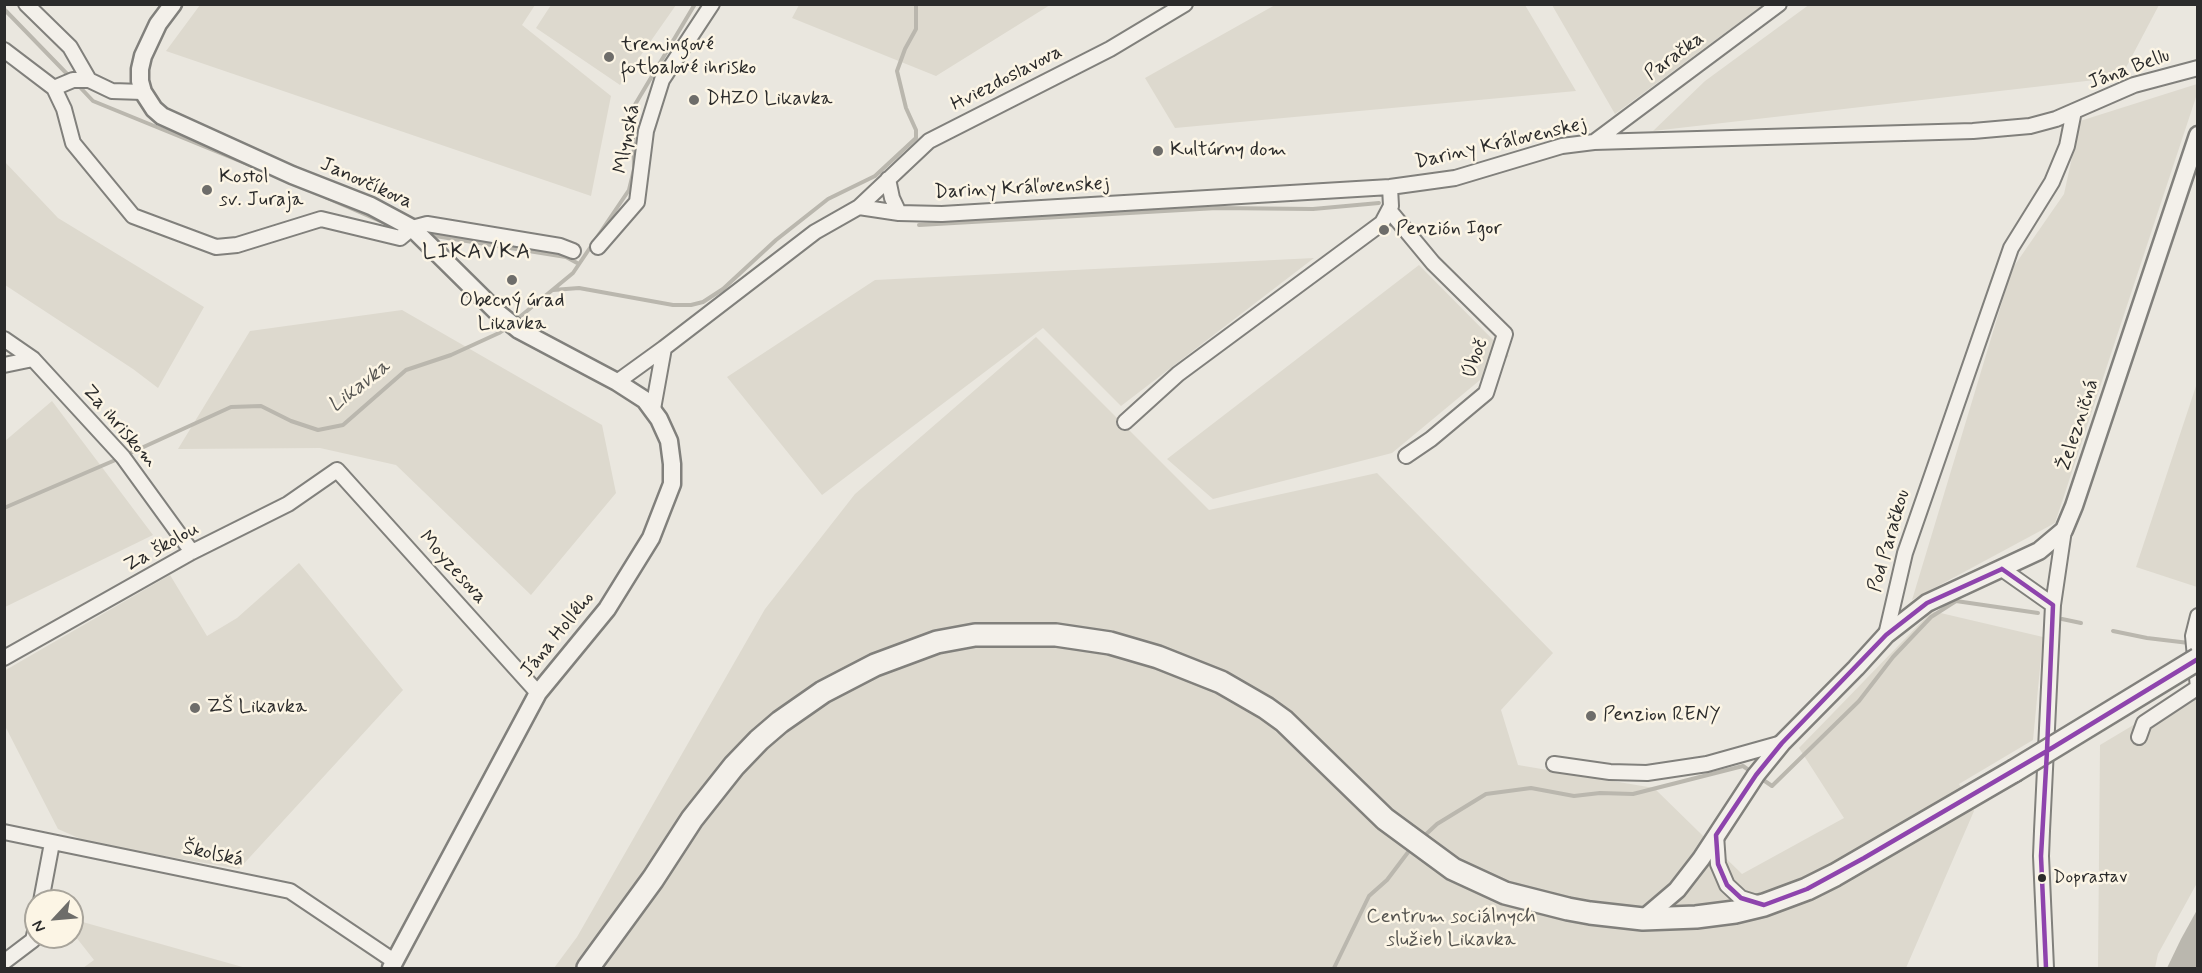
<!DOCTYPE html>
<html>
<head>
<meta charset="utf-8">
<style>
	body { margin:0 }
	#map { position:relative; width:2202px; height:973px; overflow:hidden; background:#eae7df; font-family:Mynerve,sans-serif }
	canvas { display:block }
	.frame { position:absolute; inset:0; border:6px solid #2b2b2b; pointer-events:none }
	.north { position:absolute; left:24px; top:889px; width:60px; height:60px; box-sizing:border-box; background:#fcf5e5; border:2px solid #a8a49b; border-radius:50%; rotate:244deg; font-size:16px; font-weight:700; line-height:24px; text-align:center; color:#2b2b2b }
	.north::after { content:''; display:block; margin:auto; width:21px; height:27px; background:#6e6d6a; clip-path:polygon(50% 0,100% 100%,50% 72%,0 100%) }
</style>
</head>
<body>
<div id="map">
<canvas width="2202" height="973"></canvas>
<div class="frame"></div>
<div class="north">N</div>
</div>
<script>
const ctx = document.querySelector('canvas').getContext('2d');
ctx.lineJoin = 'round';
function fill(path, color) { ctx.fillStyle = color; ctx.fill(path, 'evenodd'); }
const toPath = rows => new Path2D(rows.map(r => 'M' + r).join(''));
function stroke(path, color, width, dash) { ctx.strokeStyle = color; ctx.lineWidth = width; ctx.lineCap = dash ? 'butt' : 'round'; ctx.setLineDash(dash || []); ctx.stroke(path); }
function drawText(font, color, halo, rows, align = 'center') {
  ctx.font = font + ' Mynerve,sans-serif'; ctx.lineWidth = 5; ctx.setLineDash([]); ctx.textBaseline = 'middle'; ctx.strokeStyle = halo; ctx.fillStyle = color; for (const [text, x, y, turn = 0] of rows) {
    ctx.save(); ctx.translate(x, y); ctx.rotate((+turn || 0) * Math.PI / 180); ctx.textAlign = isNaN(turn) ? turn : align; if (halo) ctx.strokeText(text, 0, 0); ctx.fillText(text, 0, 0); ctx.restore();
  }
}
const built = toPath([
	[1810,4,2159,4,2159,5,2121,77,1653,131,1705,81],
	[200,5,535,5,522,25,611,96,591,196,166,51],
	[551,5,551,4,676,5,620,85,536,28],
	[799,5,799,4,1050,5,936,76,792,18],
	[1525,5,1576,91,1175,128,1145,78,1275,5],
	[1552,5,1763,5,1615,114],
	[2197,84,2197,94,2055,523,1912,600,2012,269,2064,194,2080,121],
	[5,162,58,218,204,307,158,388,133,369,5,285],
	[1314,258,1121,406,1043,328,822,495,727,377,875,280],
	[1419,265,1509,356,1392,453,1213,499,1167,459],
	[402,310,602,425,616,493,531,595,396,465,320,448,178,449,250,331],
	[1036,337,1209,510,1377,473,1553,653,1501,710,1518,765,1654,788,1742,874,1844,818,1799,748,1932,611,2043,637,2033,740,1959,784,1974,811,1906,968,554,968,577,937,765,609,855,494],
	[2197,383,2197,587,2136,567],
	[52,401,153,535,5,607,5,441],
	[299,563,403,690,239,869,90,843,58,829,5,726,4,671,170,575,207,636,237,618],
	[2197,687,2197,883,2158,954,2155,968,2098,968,2100,745],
	[72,919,246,968,83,968,94,960,72,932]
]);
const water = toPath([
	[2197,910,2197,968,2167,968,2181,939]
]);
const stream = toPath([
	[4,9,71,78],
	[76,83,93,101,252,166],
	[325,197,387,224],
	[919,225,1217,208,1313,209,1379,203],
	[429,235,566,257,579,264],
	[553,290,579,288,673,305,691,305,703,302,723,289,776,240,828,199,875,176,916,138,916,130,906,108,897,71,905,49,916,29,916,4],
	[516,320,573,273,629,190,634,169,633,108,695,4],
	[126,455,231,407,261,406,291,421,318,430,343,425,406,370,451,355,499,333,508,327],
	[4,508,120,458],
	[2062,619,2081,623],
	[2113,631,2147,638,2189,643],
	[1759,777,1772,786,1859,701,1893,657,1931,617,1956,601,2038,613],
	[1422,838,1437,824,1486,794,1531,788,1574,796,1600,793,1633,794,1743,766,1753,773],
	[1334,968,1369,896,1387,880,1412,847]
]);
const minor = toPath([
	[26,4,70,47,89,80],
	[4,50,54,88,73,80,89,80,112,91,143,92],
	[54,88,64,109,73,143,133,216,216,247,237,245,321,219,400,238,412,228,427,224,560,246,573,251],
	[1594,142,1779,4],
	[888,179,892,198,899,213],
	[859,207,899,213,942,214,1390,187,1455,178,1562,146,1594,142,1973,131,2030,126,2056,119,2134,85,2198,68],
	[1389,210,1433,263,1505,334,1486,393,1431,439,1406,456],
	[598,247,637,202,646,131,662,80,712,4],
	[4,339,33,359,123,457,192,552],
	[4,365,33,359],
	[617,382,664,348],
	[653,409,664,348,815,232,859,207,929,141,1110,49,1185,4],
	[1125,422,1178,374,1382,223,1391,206,1390,187],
	[2002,569,2053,605],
	[2198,616,2193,636,2198,688],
	[1886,635,1905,553,2011,248,2052,182,2067,146,2074,111],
	[4,658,192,552,288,504,337,470,538,693],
	[2139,737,2144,723,2197,688],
	[1554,764,1610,772,1647,773,1707,764,1782,743],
	[4,832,290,891,394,961],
	[1716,835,1718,864,1727,885,1741,898,1760,904],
	[41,901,52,843],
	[4,962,33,940,36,927],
	[2046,968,2041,856,2042,831,2053,605,2064,530]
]);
const tertiary = toPath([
	[173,4,158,24,143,56,140,69,140,81,143,92,154,109,162,116,292,175,371,206,412,228,498,313,519,330,617,382,645,400,659,419,669,441,672,464,672,484,651,538,607,609,538,693,391,968],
	[1643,919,1677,890,1701,859,1756,775,1782,743,1856,668,1886,635,1927,603,2039,551,2064,530,2074,506,2198,135]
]);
const primary = toPath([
	[588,968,653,879,692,819,734,766,759,740,780,722,823,692,875,665,937,642,975,635,1056,635,1110,643,1158,657,1221,682,1266,708,1284,721,1385,819,1453,869,1505,893,1568,909,1590,913,1643,919,1696,917,1735,912,1764,905,1807,889,1835,875,2014,771]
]);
const primaryBridge = toPath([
	[2014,771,2198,659]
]);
const bus1 = toPath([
	[2002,569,2053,605,2047,751,1864,858,1807,889,1764,905,1741,898,1727,885,1718,864,1716,835,1756,775,1782,743,1886,635,1927,603,2002,569],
	[2047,751,2198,659],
	[2046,968,2041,856,2047,751]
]);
const markers = [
	[609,57,6,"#6e6d6a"],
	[694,100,6,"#6e6d6a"],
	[1158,151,6,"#6e6d6a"],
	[207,190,6,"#6e6d6a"],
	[1384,230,6,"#6e6d6a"],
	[512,280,6,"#6e6d6a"],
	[195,708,6,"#6e6d6a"],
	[1591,716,6,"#6e6d6a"],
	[2042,878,5,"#2b2b2b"]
];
const busNames = [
	["Doprastav",2053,878]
];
const poiNames = [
	["treningové",621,46],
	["fotbalové ihrisko",621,69],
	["DHZO Likavka",706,100],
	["Kultúrny dom",1170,151],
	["Kostol",219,178],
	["sv. Juraja",219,201],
	["Penzión Igor",1396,230],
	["Obecný úrad",512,302,"center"],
	["Likavka",512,325,"center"],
	["ZŠ Likavka",207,708],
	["Penzion RENY",1603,716]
];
const streetNames = [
	["Paračka",1675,57,-36],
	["Jána Bellu",2129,70,-20],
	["Hviezdoslavova",1007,79,-27],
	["Mlynská",628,139,-79],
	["Dariny Kráľovenskej",1501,144,-13],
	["Janovčíkova",366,184,24],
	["Dariny Kráľovenskej",1022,189,-3],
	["Úboč",1476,359,-71],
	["Železničná",2079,425,-72],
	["Za ihriskom",119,427,49],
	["Pod Paračkou",1890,541,-74],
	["Za školou",162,548,-29],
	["Moyzesova",452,568,48],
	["Jána Hollého",558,635,-51],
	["Školská",213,855,12]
];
const parkNames = [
	["Centrum sociálnych",1451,918],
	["služieb Likavka",1451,941]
];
const waterNames = [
	["Likavka",360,387,-38]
];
const quarterNames = [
	["LIKAVKA",477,253]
];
fill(built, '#ddd9ce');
fill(water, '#bab7ae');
stroke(stream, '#bab7ae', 4);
stroke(minor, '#81807c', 18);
stroke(tertiary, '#81807c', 21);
stroke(primary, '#81807c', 26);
stroke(minor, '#f3f0ea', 14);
stroke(tertiary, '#f3f0ea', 16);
stroke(primary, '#f3f0ea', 21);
stroke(primaryBridge, '#81807c', 26, []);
stroke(primaryBridge, '#f3f0ea', 21);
stroke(bus1, '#8e44ad', 4.5);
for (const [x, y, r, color] of markers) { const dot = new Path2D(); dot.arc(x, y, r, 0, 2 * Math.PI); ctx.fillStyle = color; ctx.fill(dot); stroke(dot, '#fcf5e5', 2); }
drawText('18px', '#2b2b2b', '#fcf5e5', busNames, 'left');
drawText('20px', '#2b2b2b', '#fcf5e5', poiNames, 'left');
drawText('20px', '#2b2b2b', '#fcf5e5', streetNames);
drawText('20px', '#555450', '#fcf5e5', parkNames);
drawText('italic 21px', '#565552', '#fcf5e5', waterNames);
ctx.letterSpacing = '1.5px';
drawText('22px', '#2b2b2b', '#fcf5e5', quarterNames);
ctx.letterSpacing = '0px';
</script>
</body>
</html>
